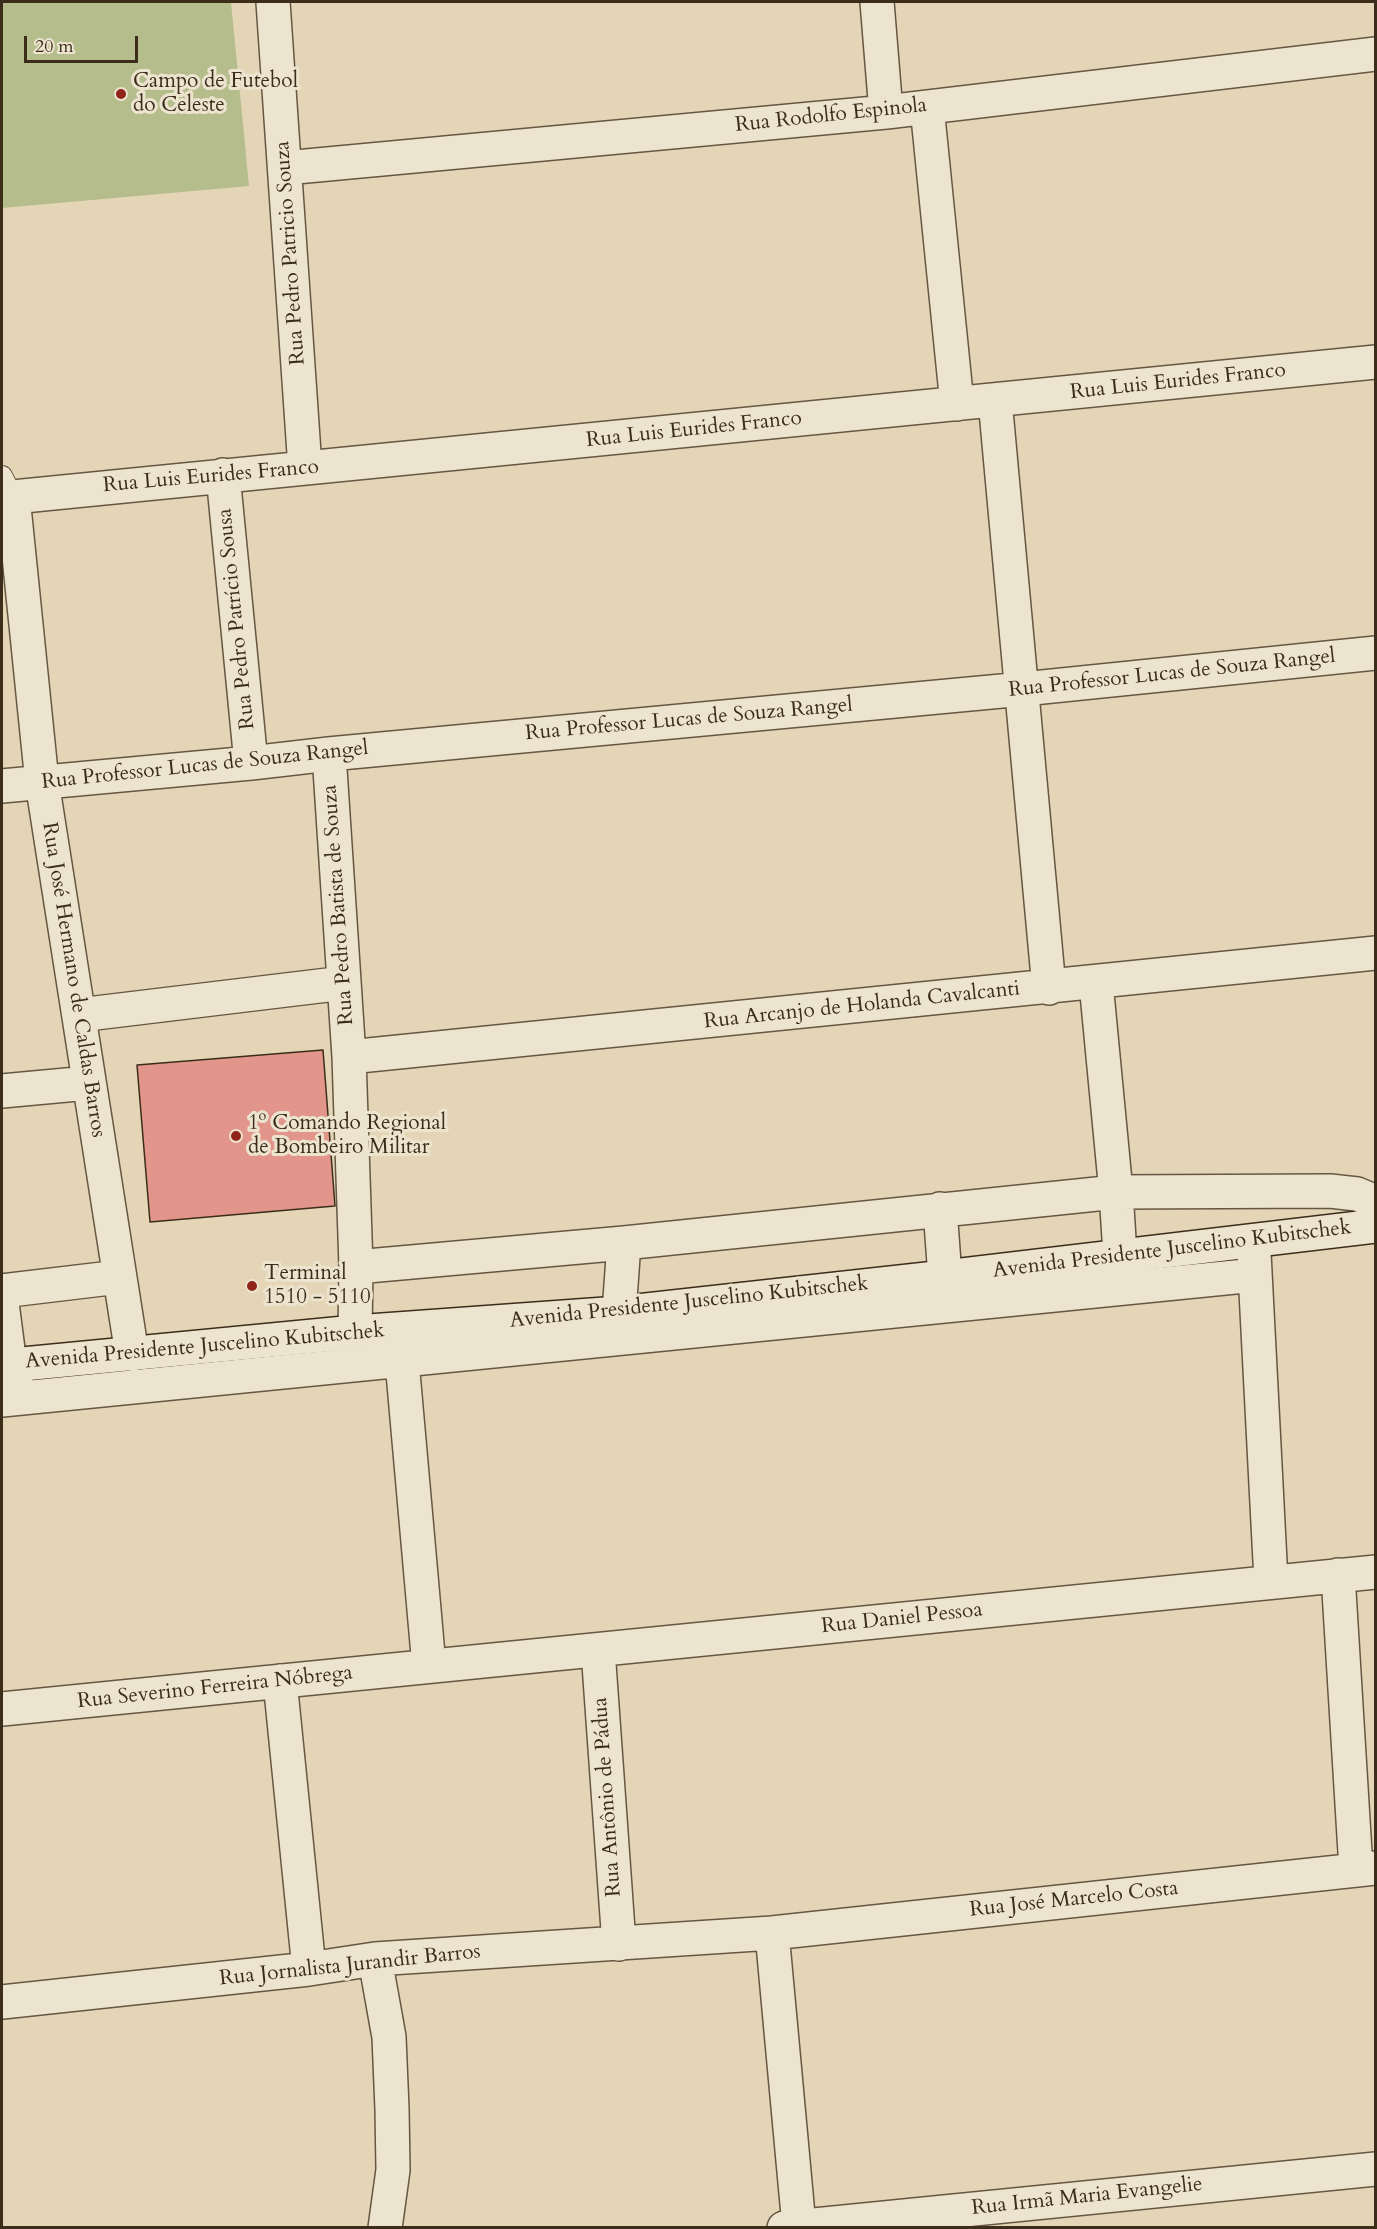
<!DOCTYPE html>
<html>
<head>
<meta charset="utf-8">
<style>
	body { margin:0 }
	#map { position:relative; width:1377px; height:2229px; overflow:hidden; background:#e3d5b6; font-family:Cardo,serif }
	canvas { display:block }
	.frame { position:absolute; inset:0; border:3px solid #3b2d1a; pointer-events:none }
	.scale { position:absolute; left:24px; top:36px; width:114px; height:27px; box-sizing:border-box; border:3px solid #3b2d1a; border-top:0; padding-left:8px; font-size:18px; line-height:21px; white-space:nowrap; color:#3b2d1a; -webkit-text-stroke:4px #ede4d0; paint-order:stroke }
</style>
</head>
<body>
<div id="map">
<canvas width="1377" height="2229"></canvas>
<div class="frame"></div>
<div class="scale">20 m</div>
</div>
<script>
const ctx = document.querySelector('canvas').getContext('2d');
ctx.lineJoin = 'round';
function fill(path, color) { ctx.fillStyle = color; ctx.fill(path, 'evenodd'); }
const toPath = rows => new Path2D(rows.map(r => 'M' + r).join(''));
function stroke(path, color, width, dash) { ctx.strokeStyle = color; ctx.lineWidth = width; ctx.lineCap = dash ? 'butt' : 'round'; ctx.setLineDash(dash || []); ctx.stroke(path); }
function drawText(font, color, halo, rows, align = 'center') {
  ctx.font = font + ' Cardo,serif'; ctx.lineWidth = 6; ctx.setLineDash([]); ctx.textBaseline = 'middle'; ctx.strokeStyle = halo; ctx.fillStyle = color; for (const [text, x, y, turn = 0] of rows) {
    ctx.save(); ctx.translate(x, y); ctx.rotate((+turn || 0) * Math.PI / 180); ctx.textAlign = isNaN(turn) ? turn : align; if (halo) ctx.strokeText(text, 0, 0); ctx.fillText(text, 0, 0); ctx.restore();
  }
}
const green = toPath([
	[2,2,231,2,249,186,2,208]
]);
const building = toPath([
	[323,1050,335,1206,150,1222,137,1065,323,1050]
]);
const lane = toPath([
	[2,476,13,497]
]);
const street = toPath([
	[273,2,305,468],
	[877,2,886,112],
	[927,107,957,404],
	[285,168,886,112,1376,54],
	[995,400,1049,988],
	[223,475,251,763],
	[329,754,349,1057,356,1267],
	[2,786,251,763,329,754,1023,689,1376,653],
	[1096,983,1116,1192,1120,1255],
	[79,1015,344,983],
	[349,1057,1376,953],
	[2,1091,88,1083],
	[940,1209,945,1277],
	[1254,1253,1271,1581],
	[2,1291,119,1277],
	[2,1303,10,1365,19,1393],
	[619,1313,624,1243],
	[355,1332,356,1267,624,1243,1116,1192,1330,1191,1357,1194,1376,1202],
	[400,1339,429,1666],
	[132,1354,42,782,13,497,1376,362],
	[2,1400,1255,1275],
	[1338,1575,1356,1869],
	[598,1650,619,1944],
	[280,1681,309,1969],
	[2,1709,1376,1572],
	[772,1933,799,2226],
	[375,1959,389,2037,392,2109,393,2170,385,2228],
	[2,2002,309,1969,375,1959,772,1933,1376,1868],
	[784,2228,1376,2169]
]);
const secondary = toPath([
	[2,1366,355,1332,619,1313,945,1277,1376,1226]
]);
const markers = [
	[121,94,6,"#8f2418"],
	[236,1136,6,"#8f2418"],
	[252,1286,6,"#8f2418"]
];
const poiNames = [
	["Campo de Futebol",133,82],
	["do Celeste",133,106],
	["1º Comando Regional",248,1124],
	["de Bombeiro Militar",248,1148],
	["Terminal",264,1274],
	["1510 - 5110",264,1298]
];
const streetNames = [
	["Rua Rodolfo Espinola",831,116,-6],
	["Rua Pedro Patricio Souza",291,253,-94],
	["Rua Luis Eurides Franco",1178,382,-6],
	["Rua Luis Eurides Franco",694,430,-6],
	["Rua Luis Eurides Franco",211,477,-5],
	["Rua Pedro Patrício Sousa",237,619,-96],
	["Rua Professor Lucas de Souza Rangel",1172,674,-6],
	["Rua Professor Lucas de Souza Rangel",689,720,-5],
	["Rua Professor Lucas de Souza Rangel",205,766,-6],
	["Rua Pedro Batista de Souza",339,905,-94],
	["Rua José Hermano de Caldas Barros",73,980,81],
	["Rua Arcanjo de Holanda Cavalcanti",862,1006,-6],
	["Avenida Presidente Juscelino Kubitschek",1172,1250,-7],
	["Avenida Presidente Juscelino Kubitschek",689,1303,-6],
	["Avenida Presidente Juscelino Kubitschek",205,1347,-5],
	["Rua Daniel Pessoa",902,1619,-6],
	["Rua Severino Ferreira Nóbrega",215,1688,-6],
	["Rua Antônio de Pádua",608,1797,-94],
	["Rua José Marcelo Costa",1074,1900,-6],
	["Rua Jornalista Jurandir Barros",350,1966,-6],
	["Rua Irmã Maria Evangelie",1087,2197,-6]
];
fill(green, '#b5bd8d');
fill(building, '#e2958b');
stroke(building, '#3b2d1a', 1.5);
stroke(lane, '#655741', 22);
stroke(street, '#655741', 36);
stroke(secondary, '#3b2d1a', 36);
stroke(lane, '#ede4d0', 20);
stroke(street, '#ede4d0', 33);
stroke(secondary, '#ede4d0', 33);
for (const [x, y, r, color] of markers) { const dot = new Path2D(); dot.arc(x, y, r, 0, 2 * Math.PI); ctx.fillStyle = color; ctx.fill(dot); stroke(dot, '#ede4d0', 2); }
drawText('21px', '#3b2d1a', '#ede4d0', poiNames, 'left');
drawText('21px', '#3b2d1a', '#ede4d0', streetNames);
</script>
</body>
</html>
